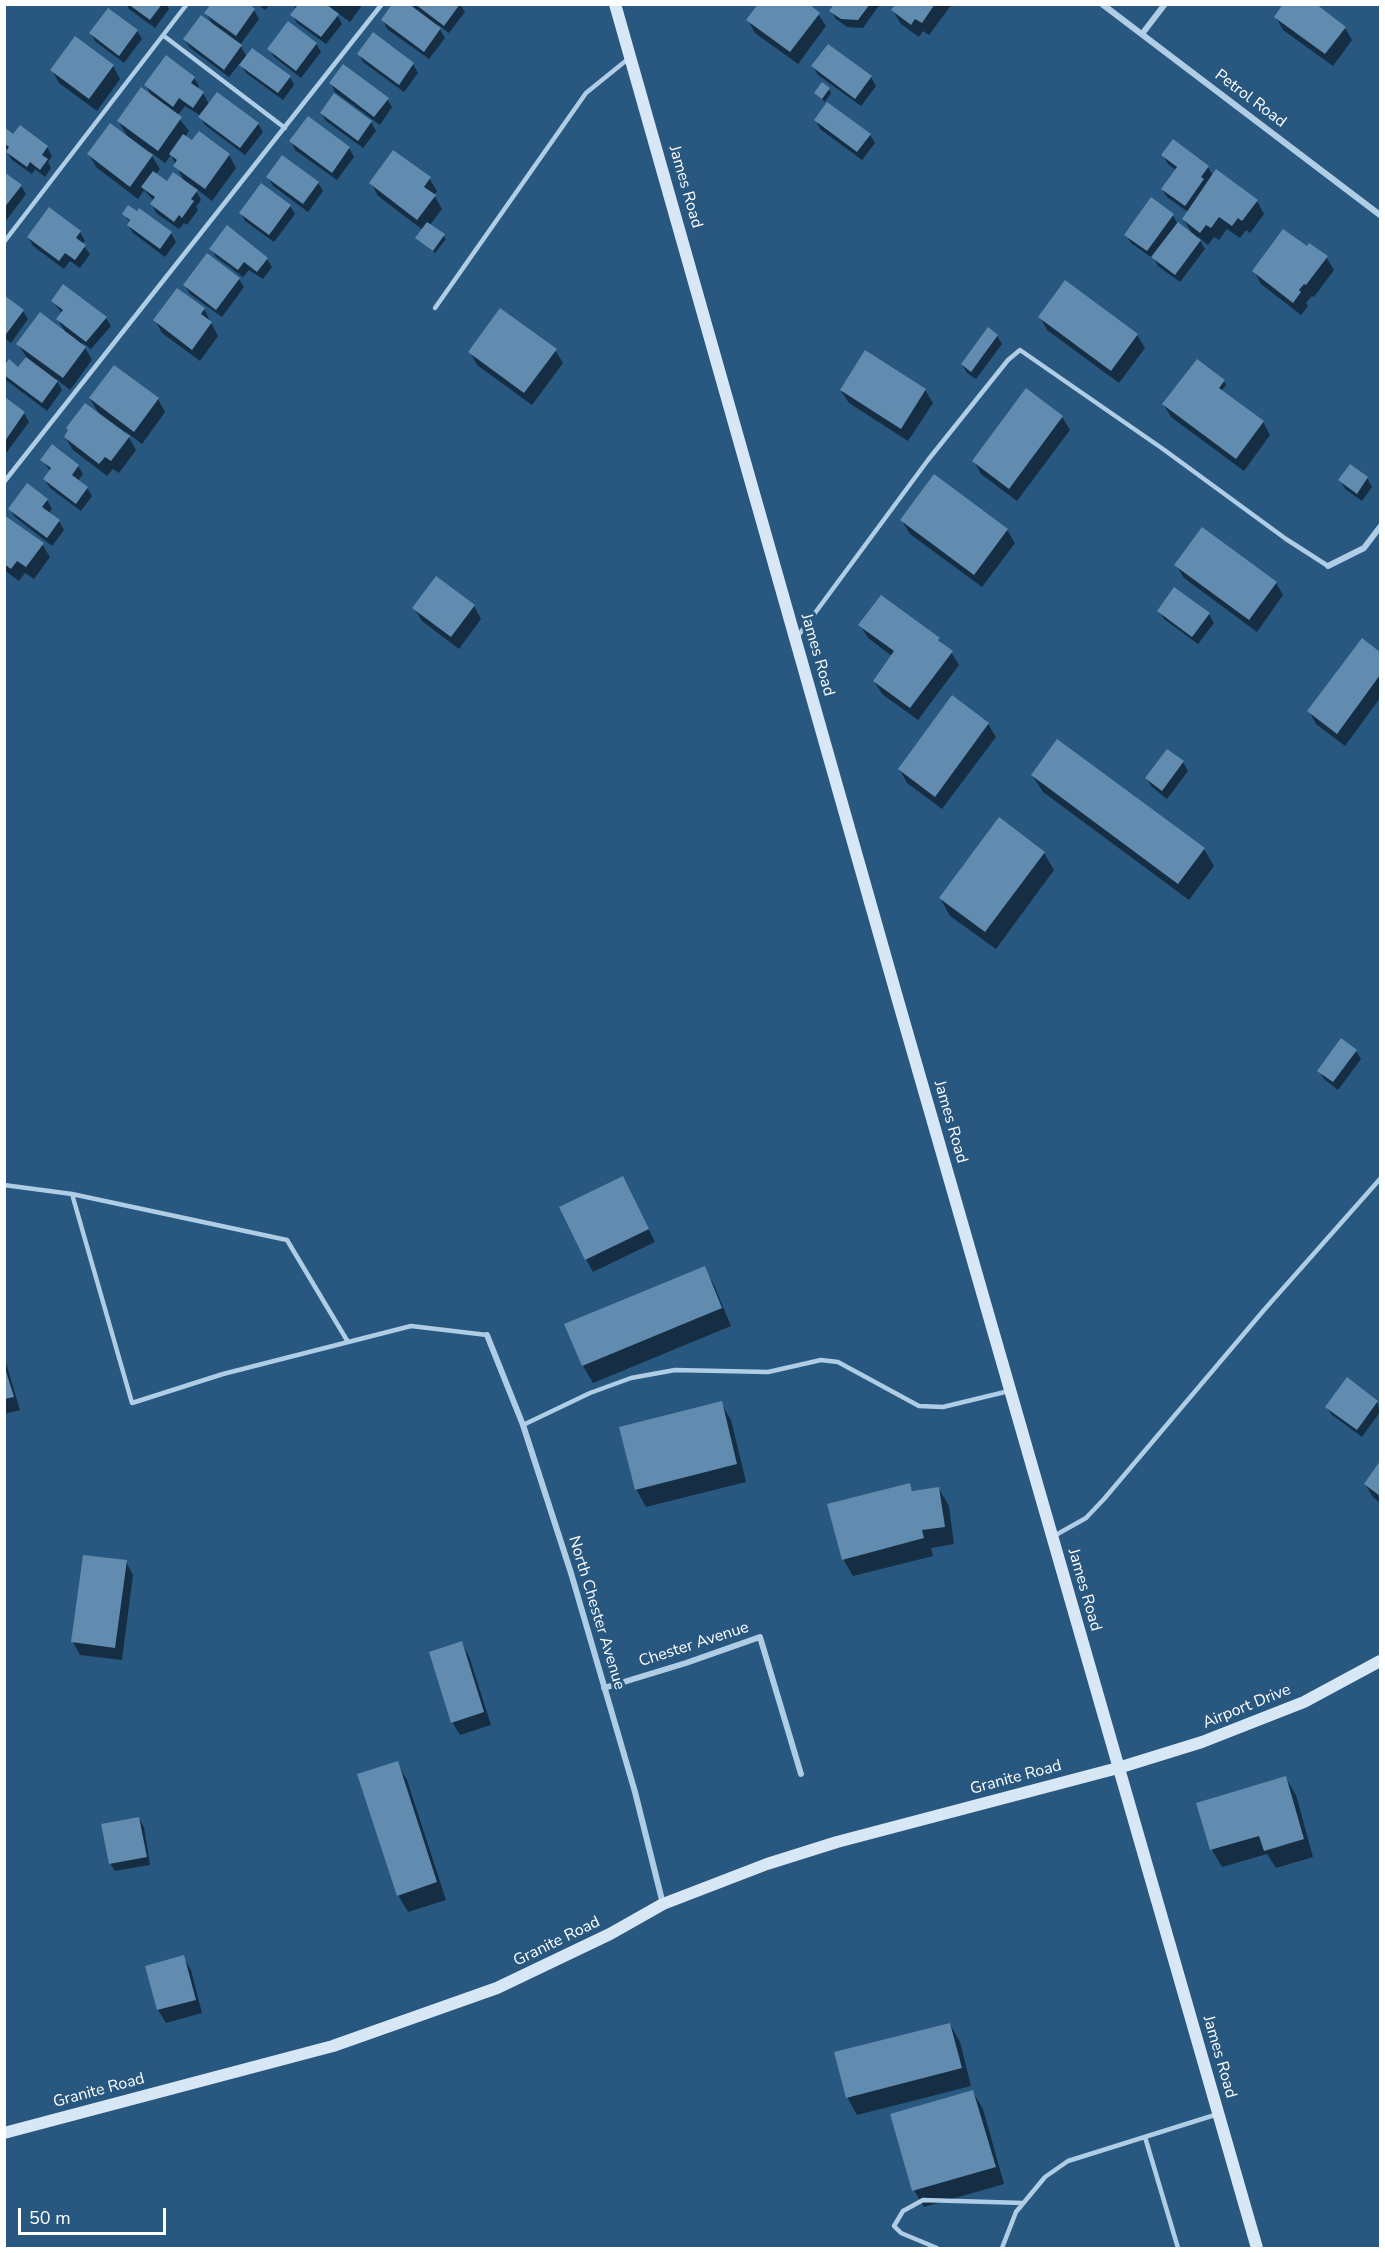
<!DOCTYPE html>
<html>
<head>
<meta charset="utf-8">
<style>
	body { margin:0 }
	#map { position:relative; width:1385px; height:2253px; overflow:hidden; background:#28577f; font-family:"Nunito Sans",sans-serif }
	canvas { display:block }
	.frame { position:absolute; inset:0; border:6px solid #fff; pointer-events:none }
	.scale { position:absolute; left:18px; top:2208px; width:148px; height:27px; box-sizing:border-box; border:3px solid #fff; border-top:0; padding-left:8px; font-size:18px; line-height:21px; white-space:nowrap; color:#fff; -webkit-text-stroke:4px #28577f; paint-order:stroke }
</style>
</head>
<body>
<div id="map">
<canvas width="1385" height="2253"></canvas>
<div class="frame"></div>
<div class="scale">50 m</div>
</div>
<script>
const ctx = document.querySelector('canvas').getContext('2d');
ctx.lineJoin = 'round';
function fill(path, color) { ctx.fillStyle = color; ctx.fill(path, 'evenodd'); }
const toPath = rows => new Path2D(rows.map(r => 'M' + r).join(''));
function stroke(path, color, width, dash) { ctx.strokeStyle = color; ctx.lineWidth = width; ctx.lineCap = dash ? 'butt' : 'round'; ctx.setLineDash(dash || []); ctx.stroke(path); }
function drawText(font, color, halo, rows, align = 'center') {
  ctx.font = font + ' "Nunito Sans",sans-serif'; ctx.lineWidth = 6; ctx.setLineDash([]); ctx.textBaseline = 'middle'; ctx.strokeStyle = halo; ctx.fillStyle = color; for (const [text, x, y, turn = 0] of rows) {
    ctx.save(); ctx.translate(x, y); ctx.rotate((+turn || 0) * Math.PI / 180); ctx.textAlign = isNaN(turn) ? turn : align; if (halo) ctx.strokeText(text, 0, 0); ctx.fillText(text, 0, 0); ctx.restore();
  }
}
const shadow = toPath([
	[126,4,166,4,169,9,155,28,129,9],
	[246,4,254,10,259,19,240,45,247,57,290,77,294,85,283,100,246,73,240,63,229,77,190,48,185,40,213,25,206,13],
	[258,4,270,4,265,10],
	[293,4,363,4,350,22,335,11,342,24,326,44,297,23,292,15,296,9],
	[410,4,460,4,465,12,449,33,437,24,445,38,429,59,387,29,383,20,413,9],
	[836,4,880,4,863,28,847,27,836,19,831,11],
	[893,4,952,4,929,35,923,31,919,37,901,24,893,11,895,8],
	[818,14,826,26,798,64,755,33,748,20],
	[1276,17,1345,28,1352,40,1333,66,1283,30],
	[137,31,142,39,124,63,96,42,91,34],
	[373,35,413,64,418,73,404,92,363,62,359,54],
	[316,44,321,52,301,78,274,57,269,49],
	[828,46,871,77,876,86,861,106,818,75,813,67],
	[113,66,120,79,97,111,59,83,52,70],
	[194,78,199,86,197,89,203,93,209,104,258,124,263,132,245,155,205,125,198,114,185,106,177,116,189,131,185,137,229,155,236,168,212,201,194,187,201,200,196,207,198,210,187,225,184,223,179,229,156,213,152,204,154,201,144,190,138,199,96,167,89,154,129,139,118,121,152,97,146,85],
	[149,151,165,163,171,155,185,183,167,183,156,174,160,169],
	[331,83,387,99,392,107,380,125,335,92],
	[829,89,831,93,825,102,816,93],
	[334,95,371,122,376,131,363,148,326,121,321,113],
	[308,118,349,148,354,157,337,180,295,150,291,141],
	[816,120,870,135,875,143,862,160,820,129],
	[20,127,47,147,52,156,48,162,51,168,45,177,35,169,32,174,12,160,7,152,9,150,4,147,4,129,13,136],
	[1163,155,1208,167,1213,176,1257,201,1264,214,1250,233,1246,230,1240,238,1227,229,1219,240,1214,237,1208,245,1198,237,1205,249,1180,282,1158,266,1153,257,1152,258,1131,243,1126,235,1173,215,1177,223,1193,235,1183,219,1188,212,1167,197,1162,189,1176,170,1168,164],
	[4,174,21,186,26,194,5,222],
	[268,177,318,183,323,191,308,212,273,186],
	[429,178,437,191,434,195,442,209,430,225,446,239,435,253,417,238,423,230,378,196,371,183],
	[290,206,295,214,274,242,245,221,241,213],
	[49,209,80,232,85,241,82,244,90,254,80,268,70,261,64,269,33,246,28,237],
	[140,210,171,233,176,242,165,257,133,233,128,225,130,223,124,214,137,213],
	[1307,248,1326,257,1334,270,1314,297,1312,296,1306,303,1308,306,1301,315,1261,284,1254,271],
	[211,249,267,259,272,267,263,279,249,270,243,277,216,257],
	[239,279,244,287,222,317,190,294,185,286],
	[1065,282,1137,335,1145,348,1119,383,1047,330,1040,317],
	[4,297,23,311,28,319,11,343,4,338],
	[52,301,106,318,111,326,91,349,82,342,92,360,70,390,56,379,62,390,47,411,6,380,4,357,8,363,19,369,27,358,18,344,66,333,58,320,62,313],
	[204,309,218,336,200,361,162,333,155,320],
	[997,336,1002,344,976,379,967,373,962,364],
	[555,350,563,363,532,405,477,365,470,352],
	[1224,381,1226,385,1221,391,1263,422,1270,435,1244,471,1171,417,1164,405],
	[925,390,933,403,908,441,849,403,841,391],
	[4,399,24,413,29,422,7,452,4,451],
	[90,399,158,399,165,412,142,444,125,431,136,450,119,473,113,469,107,476,73,450,65,437,101,417],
	[1062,417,1070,430,1017,501,981,474,974,461],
	[42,460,78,466,83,474,78,481,87,488,92,496,81,511,50,488,45,480,51,472],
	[1351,466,1367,478,1372,487,1362,501,1345,489,1340,480],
	[27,485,47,500,52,509,48,514,59,521,64,530,52,546,15,517,10,509],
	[4,517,42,544,50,557,34,579,25,573,19,581,4,570],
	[902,521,1007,530,1015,543,982,587,910,534],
	[1176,565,1276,583,1283,595,1257,632,1184,578],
	[474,606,481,619,459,649,422,621,414,608],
	[1159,611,1209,614,1214,623,1198,644,1164,619],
	[860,625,938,639,951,652,959,665,918,720,882,694,874,681,892,656,868,638],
	[1362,640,1380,653,1380,698,1345,746,1316,724,1309,711],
	[988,724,996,737,942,809,907,783,900,770],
	[1183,762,1188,771,1167,799,1152,787,1147,779],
	[1032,775,1204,849,1214,866,1189,900,1043,792],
	[1044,853,1054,870,996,949,950,916,940,898],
	[1356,1051,1361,1059,1338,1090,1324,1079,1319,1071],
	[629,1190,655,1242,593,1272,586,1259],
	[704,1267,714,1285,731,1326,593,1383,583,1366,566,1324],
	[4,1356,20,1410,4,1414],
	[1377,1402,1380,1412,1362,1437,1332,1415,1327,1407],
	[721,1403,731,1420,746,1482,646,1507,636,1489],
	[1380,1464,1380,1503,1373,1497,1365,1484],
	[909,1484,914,1493,939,1489,949,1506,954,1544,931,1548,933,1556,853,1576,843,1559],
	[126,1562,133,1575,122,1660,80,1655,73,1642],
	[462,1643,469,1656,491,1725,460,1735,452,1722],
	[397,1763,407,1780,446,1900,408,1912,398,1895],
	[1286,1778,1296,1795,1313,1857,1276,1868,1267,1854,1222,1867,1212,1850,1198,1804],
	[139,1819,144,1827,150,1865,115,1871,110,1863],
	[183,1957,191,1970,202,2013,166,2023,158,2010,147,1967],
	[950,2024,960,2042,971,2086,857,2115,847,2097],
	[973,2092,983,2109,1004,2184,924,2207,914,2190]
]);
const building = toPath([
	[128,4,162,4,150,20],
	[211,4,249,4,255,9,236,36,204,13],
	[295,4,326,4,339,14,321,37,290,15,297,6],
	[392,4,409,4,441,28,424,52,381,20],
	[415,4,460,4,444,26],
	[758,4,809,4,820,13,790,52,746,20],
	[834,4,870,4,858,20,841,19,829,11],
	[896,4,935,4,922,23,915,19,911,25,891,10],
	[1283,4,1316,4,1346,27,1325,54,1274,17],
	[108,8,138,30,119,56,89,33],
	[201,15,242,45,224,70,183,39],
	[288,21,317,43,296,71,267,49],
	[373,32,414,63,399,85,357,54],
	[75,36,114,65,89,99,50,70],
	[828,44,872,76,855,99,811,66],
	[252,48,291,76,278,93,239,65],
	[166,55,195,77,191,83,204,92,193,108,179,98,173,107,144,85],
	[343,64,389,98,374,117,329,83],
	[822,82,830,88,822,99,814,93],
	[141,87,182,117,158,151,117,121],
	[217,92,259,123,240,148,198,117],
	[334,93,372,121,358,141,320,113],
	[827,102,871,134,857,152,814,120],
	[308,116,350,147,332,173,289,141],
	[110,123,153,155,130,187,87,154],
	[20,125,48,146,42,155,48,159,40,170,30,162,27,167,6,152,9,147,4,143,4,127,13,134],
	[199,131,230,154,205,189,173,166,177,160,169,154,183,134,192,140],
	[1173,139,1209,166,1201,177,1204,179,1185,206,1161,189,1177,167,1161,155],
	[393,150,431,177,424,187,436,195,417,220,369,183],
	[282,155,319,182,303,204,266,177],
	[1216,169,1258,200,1242,221,1238,218,1232,226,1219,217,1211,228,1206,225,1200,233,1182,219],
	[153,171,167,181,173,172,198,190,191,199,194,201,182,218,179,215,174,222,150,204,155,197,141,187],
	[4,172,22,185,4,208],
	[261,183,291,205,269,235,239,213],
	[1151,197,1174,214,1147,251,1124,235],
	[128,205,137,211,139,208,172,232,160,249,127,225,130,220,122,214],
	[49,207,81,231,76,238,86,245,75,260,65,253,59,261,27,237],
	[427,222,445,234,433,251,415,238],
	[1178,222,1201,240,1175,275,1151,257],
	[227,225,268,258,257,272,244,262,238,270,209,249],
	[1283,229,1307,246,1309,243,1328,256,1306,285,1304,284,1299,290,1301,292,1293,303,1252,271],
	[207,253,240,278,216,310,183,285],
	[1065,280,1138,334,1111,371,1038,317],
	[63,284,107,317,86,342,56,319,63,310,51,301],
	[177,288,205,308,201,314,212,322,192,350,153,320],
	[4,295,24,310,4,337],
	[500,308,557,349,524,393,468,352],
	[40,312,86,347,63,378,16,344],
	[988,327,998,335,971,372,961,364],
	[865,350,926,389,901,429,840,390],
	[26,357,58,381,42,403,4,375,4,365,9,359,18,367],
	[1197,359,1225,380,1219,388,1264,421,1236,459,1162,404],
	[114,365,159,398,134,432,89,398],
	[1026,388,1063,416,1009,489,972,461],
	[5,397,25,412,5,441],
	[85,403,130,436,111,461,105,457,99,464,64,437,68,430,66,428],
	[52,444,79,465,72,475,88,487,76,504,43,479,51,468,40,460],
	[1350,464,1368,477,1357,494,1338,480],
	[934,474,1008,529,974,575,900,520],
	[27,483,48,499,42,507,60,520,47,538,8,509],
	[4,515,44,543,26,567,17,561,11,569,4,564],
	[1202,527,1277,582,1249,620,1174,565],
	[436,576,475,605,451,637,412,608],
	[1174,587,1210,613,1192,637,1157,611],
	[881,595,940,638,938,640,953,651,910,708,873,681,894,651,858,625],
	[1362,638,1380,652,1380,675,1337,734,1307,711],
	[952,695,989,723,935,797,898,769],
	[1057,739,1205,848,1178,884,1031,775],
	[1167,749,1184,761,1162,791,1145,778],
	[999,817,1045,852,985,932,939,898],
	[1341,1038,1357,1050,1333,1082,1317,1071],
	[623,1176,649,1229,585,1260,559,1207],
	[705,1266,722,1308,582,1366,564,1324],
	[4,1365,14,1397,4,1399],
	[1347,1377,1378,1401,1357,1430,1325,1407],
	[722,1401,737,1464,635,1490,619,1427],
	[1380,1461,1380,1496,1364,1484],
	[910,1483,912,1491,939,1487,945,1527,922,1530,924,1538,842,1560,827,1504],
	[83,1555,127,1560,115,1648,71,1642],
	[462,1641,484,1712,451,1723,429,1652],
	[398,1761,437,1882,397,1896,357,1774],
	[1286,1776,1304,1839,1264,1851,1259,1836,1210,1850,1196,1803],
	[139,1817,147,1857,109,1864,101,1824],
	[184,1955,196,2000,157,2010,145,1966],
	[950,2023,962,2068,846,2098,834,2052],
	[973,2090,996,2167,912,2191,890,2114]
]);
const lane = toPath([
	[164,36,285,128],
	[4,242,187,4],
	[435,308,586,93,628,59],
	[4,482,382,4],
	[798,636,928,460,1008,360,1020,350,1163,449,1286,539,1328,566],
	[4,1185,72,1194,132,1403,223,1374,411,1326,487,1335],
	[72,1194,287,1240,348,1342],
	[523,1425,590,1393,631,1378,675,1370,768,1372,821,1360,838,1362,919,1406,943,1407,1009,1391],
	[1054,1536,1086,1518,1104,1499,1264,1310,1380,1179],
	[1145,2137,1178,2248],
	[937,2248,901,2233,894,2226,903,2211,923,2200,1023,2203],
	[1002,2248,1016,2212,1045,2177,1068,2161,1218,2114]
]);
const street = toPath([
	[1102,4,1380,215],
	[1142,34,1165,4],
	[1328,566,1364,548,1380,527],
	[487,1335,523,1425,571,1573,635,1792,663,1904],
	[604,1688,686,1663,760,1637,801,1774]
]);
const secondary = toPath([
	[615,4,897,997,1257,2248],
	[4,2133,333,2046,497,1988,610,1934,663,1904,767,1864,837,1842,1118,1768,1202,1742,1304,1702,1380,1661]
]);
const streetNames = [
	["Petrol Road",1250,99,37],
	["James Road",685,187,74],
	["James Road",817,655,74],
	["James Road",950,1122,74],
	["James Road",1084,1590,74],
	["North Chester Avenue",596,1613,73],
	["Chester Avenue",694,1645,-18],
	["Airport Drive",1247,1707,-22],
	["Granite Road",1016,1778,-15],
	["Granite Road",557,1942,-26],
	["James Road",1219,2057,74],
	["Granite Road",99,2091,-15]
];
fill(shadow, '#0007');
fill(building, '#618baf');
stroke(lane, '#afcde5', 4.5);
stroke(street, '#afcde5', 6);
stroke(secondary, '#d8e7f5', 12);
drawText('16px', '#fff', '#28577f', streetNames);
</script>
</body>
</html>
